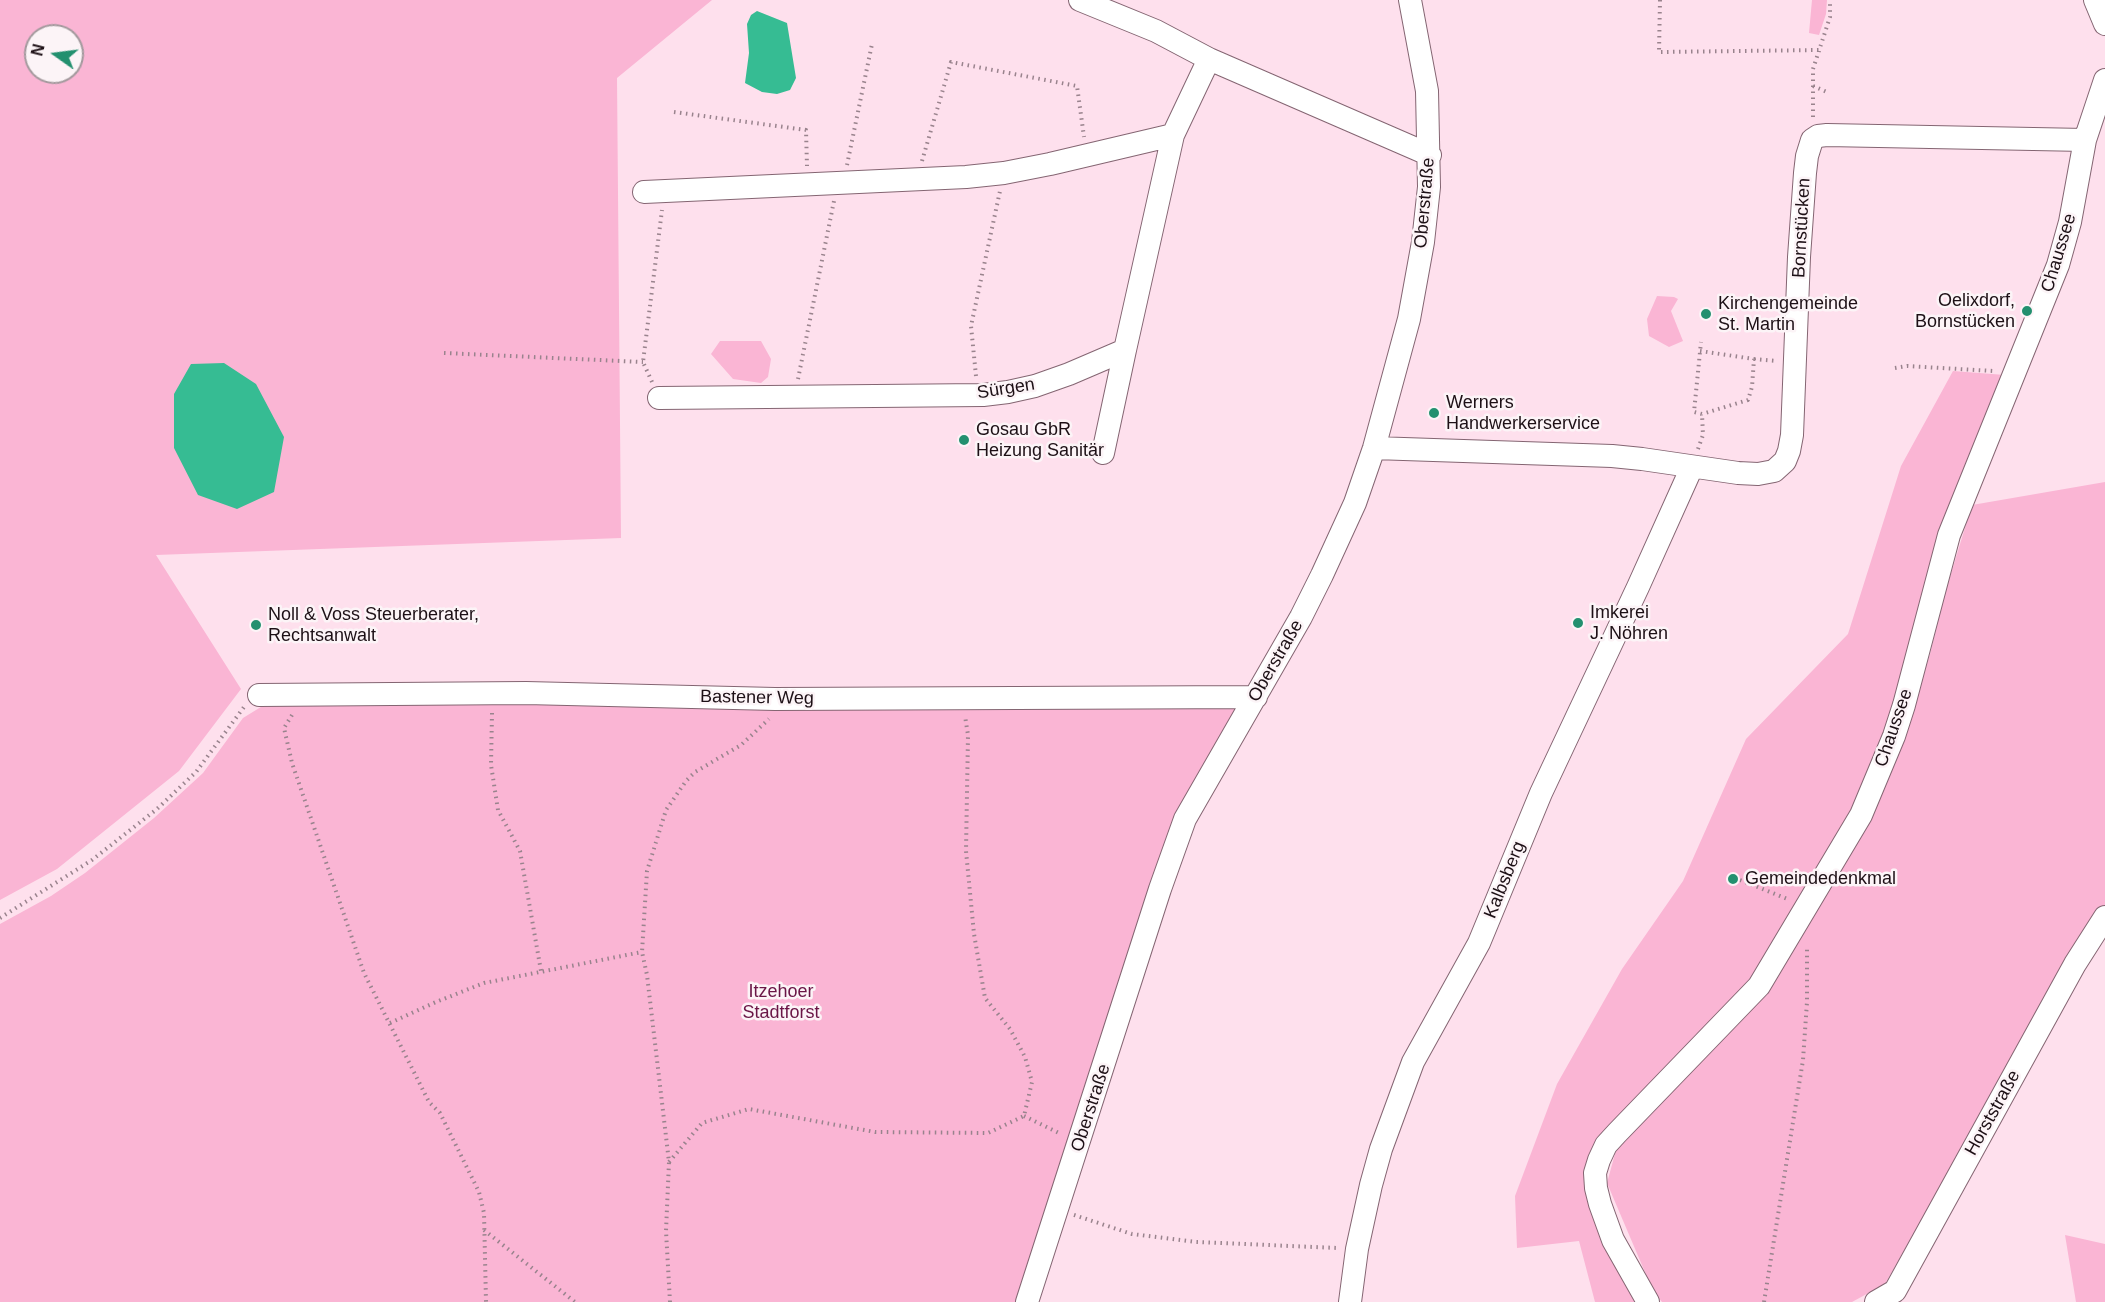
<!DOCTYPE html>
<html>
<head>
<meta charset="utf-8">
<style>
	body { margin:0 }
	#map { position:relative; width:2105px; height:1302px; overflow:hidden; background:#fee0ed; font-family:Helvetica,sans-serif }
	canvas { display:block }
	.north { position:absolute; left:24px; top:24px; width:60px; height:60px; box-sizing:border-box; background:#fcf4f7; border:2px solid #a3999d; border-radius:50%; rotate:284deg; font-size:16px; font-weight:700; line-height:24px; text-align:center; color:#1d1016 }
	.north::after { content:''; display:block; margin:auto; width:21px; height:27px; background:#23906f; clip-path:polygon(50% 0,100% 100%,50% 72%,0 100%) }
</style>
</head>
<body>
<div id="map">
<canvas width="2105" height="1302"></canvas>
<div class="north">N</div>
</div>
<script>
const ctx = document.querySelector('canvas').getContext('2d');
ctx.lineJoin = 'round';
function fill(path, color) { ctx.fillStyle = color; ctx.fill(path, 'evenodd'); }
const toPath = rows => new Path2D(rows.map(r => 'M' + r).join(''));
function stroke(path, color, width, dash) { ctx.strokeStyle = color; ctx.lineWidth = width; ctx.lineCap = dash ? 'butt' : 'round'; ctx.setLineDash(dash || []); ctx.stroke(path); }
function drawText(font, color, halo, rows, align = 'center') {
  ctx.font = font + ' Helvetica,sans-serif'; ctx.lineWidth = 5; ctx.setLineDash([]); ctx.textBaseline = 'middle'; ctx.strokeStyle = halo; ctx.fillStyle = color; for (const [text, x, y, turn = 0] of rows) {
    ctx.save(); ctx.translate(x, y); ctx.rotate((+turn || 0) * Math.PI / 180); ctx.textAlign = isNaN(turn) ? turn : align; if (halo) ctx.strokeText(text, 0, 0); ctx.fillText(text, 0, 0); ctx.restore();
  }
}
const green = toPath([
	[0,0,712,0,617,78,621,538,156,555,241,689,179,771,57,869,0,900],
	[36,36,72,36,72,72,36,72],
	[1812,0,1827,0,1826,14,1819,35,1809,33],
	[1657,296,1674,297,1678,299,1671,311,1683,341,1669,347,1649,336,1647,319],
	[720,341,761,341,771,359,768,377,761,383,733,379,711,354],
	[1953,371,2005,375,1898,702,1855,814,1768,963,1590,1162,1643,1302,1595,1302,1579,1241,1517,1248,1515,1196,1557,1084,1622,969,1683,881,1746,739,1848,634,1901,466],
	[2105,482,2105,907,2071,957,1885,1284,1852,1302,1662,1302,1653,1291,1607,1183,1616,1150,1780,973,1912,712,1930,654,1945,593,1972,505],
	[1241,699,1175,814,1019,1302,0,1302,0,924,51,896,85,873,154,818,203,773,243,718,269,702],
	[2065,1235,2105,1244,2105,1302,2076,1302]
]);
const water = toPath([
	[757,11,787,23,796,78,790,90,777,94,762,92,745,83,749,53,747,24,751,15],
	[224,363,256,384,284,437,274,492,237,509,198,495,174,448,174,394,191,364]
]);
const path = toPath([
	[1660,0,1659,52,1819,50],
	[1813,86,1827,92],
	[674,112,806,130,807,166],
	[1813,117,1813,69,1830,17,1830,0],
	[922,161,951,62,1077,86,1084,137],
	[847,165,872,44],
	[1700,351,1754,359,1752,387,1748,400,1702,414],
	[444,353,643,362],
	[1754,359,1777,361],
	[1895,368,1907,366,1993,371],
	[976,376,971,326,1000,191],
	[798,379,834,201],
	[652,382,643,362,662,210],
	[1698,449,1703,435,1702,414,1694,412,1701,342],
	[492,713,491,765,498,810,520,851,541,971],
	[292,715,284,728,292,763,364,973,429,1102,440,1113,479,1192,484,1213,486,1302],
	[1740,880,1790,900],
	[0,918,92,860,157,809,196,772,244,707],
	[390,1023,436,1002,484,983,642,952],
	[1024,1116,1061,1134],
	[669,1162,702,1123,749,1109,875,1132,988,1133,1024,1116,1032,1082,1025,1057,1010,1029,985,998,974,934,966,851,968,735,965,716],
	[1074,1215,1132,1234,1196,1242,1338,1248],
	[484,1230,575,1302],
	[670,1302,666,1231,669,1162,647,975,642,952,647,871,666,810,686,781,695,772,741,745,769,719],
	[1764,1302,1803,1060,1807,1002,1807,946]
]);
const minor = toPath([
	[1080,0,1156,31,1209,59],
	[2095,0,2105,24],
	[644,192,966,177,1004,173,1050,164,1173,135,1209,59,1430,155],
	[659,398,983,395,1008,392,1035,386,1069,374,1125,350,1173,135],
	[1374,448,1612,456,1642,459,1738,473,1758,474,1774,471,1785,461,1789,451,1792,435,1799,257,1805,173,1807,156,1812,140,1818,136,1827,135,2085,140],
	[1103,453,1125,350],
	[259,695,526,693,775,699,1256,697],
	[1027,1302,1160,889,1185,819,1301,617,1322,575,1355,503,1374,448,1409,319,1423,242,1429,187,1427,91,1410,0],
	[1350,1302,1357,1249,1371,1185,1381,1149,1413,1062,1479,943,1541,793,1638,587,1692,467],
	[1648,1302,1613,1240,1600,1204,1596,1188,1595,1173,1599,1160,1606,1145,1617,1133,1759,986,1861,815,1894,736,1904,705,1949,535,2058,265,2070,222,2085,140,2105,80],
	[1876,1302,1895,1291,2075,964,2105,917]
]);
const markers = [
	[2027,311,6,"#23906f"],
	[1706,314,6,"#23906f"],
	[1434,413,6,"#23906f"],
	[964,440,6,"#23906f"],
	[1578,623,6,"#23906f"],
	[256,625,6,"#23906f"],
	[1733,879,6,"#23906f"]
];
const streetNames = [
	["Oberstraße",1425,203,-85],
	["Bornstücken",1802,228,-87],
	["Chaussee",2059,253,-73],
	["Sürgen",1006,389,-9],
	["Oberstraße",1276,661,-60],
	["Bastener Weg",757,698,1],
	["Chaussee",1894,728,-71],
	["Kalbsberg",1505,880,-68],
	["Oberstraße",1091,1108,-72],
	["Horststraße",1993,1113,-61]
];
const poiNames = [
	["Oelixdorf,",2015,301,"right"],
	["Bornstücken",2015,322,"right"],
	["Kirchengemeinde",1718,304],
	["St. Martin",1718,325],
	["Werners",1446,403],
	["Handwerkerservice",1446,424],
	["Gosau GbR",976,430],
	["Heizung Sanitär",976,451],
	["Imkerei",1590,613],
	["J. Nöhren",1590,634],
	["Noll & Voss Steuerberater,",268,615],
	["Rechtsanwalt",268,636],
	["Gemeindedenkmal",1745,879]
];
const parkNames = [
	["Itzehoer",781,992],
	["Stadtforst",781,1013]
];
fill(green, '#fab5d4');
fill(water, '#36bc93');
stroke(minor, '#846572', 24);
stroke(path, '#99838d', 4, [1.5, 4.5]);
stroke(minor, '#fff', 22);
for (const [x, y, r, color] of markers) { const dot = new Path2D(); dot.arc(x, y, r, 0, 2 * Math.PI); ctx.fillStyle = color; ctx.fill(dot); stroke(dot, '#fcf4f7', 2); }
drawText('18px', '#1d1016', '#fcf4f7', streetNames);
drawText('18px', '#1d1016', '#fcf4f7', poiNames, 'left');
drawText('18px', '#6a1546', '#fcf4f7', parkNames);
</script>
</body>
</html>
